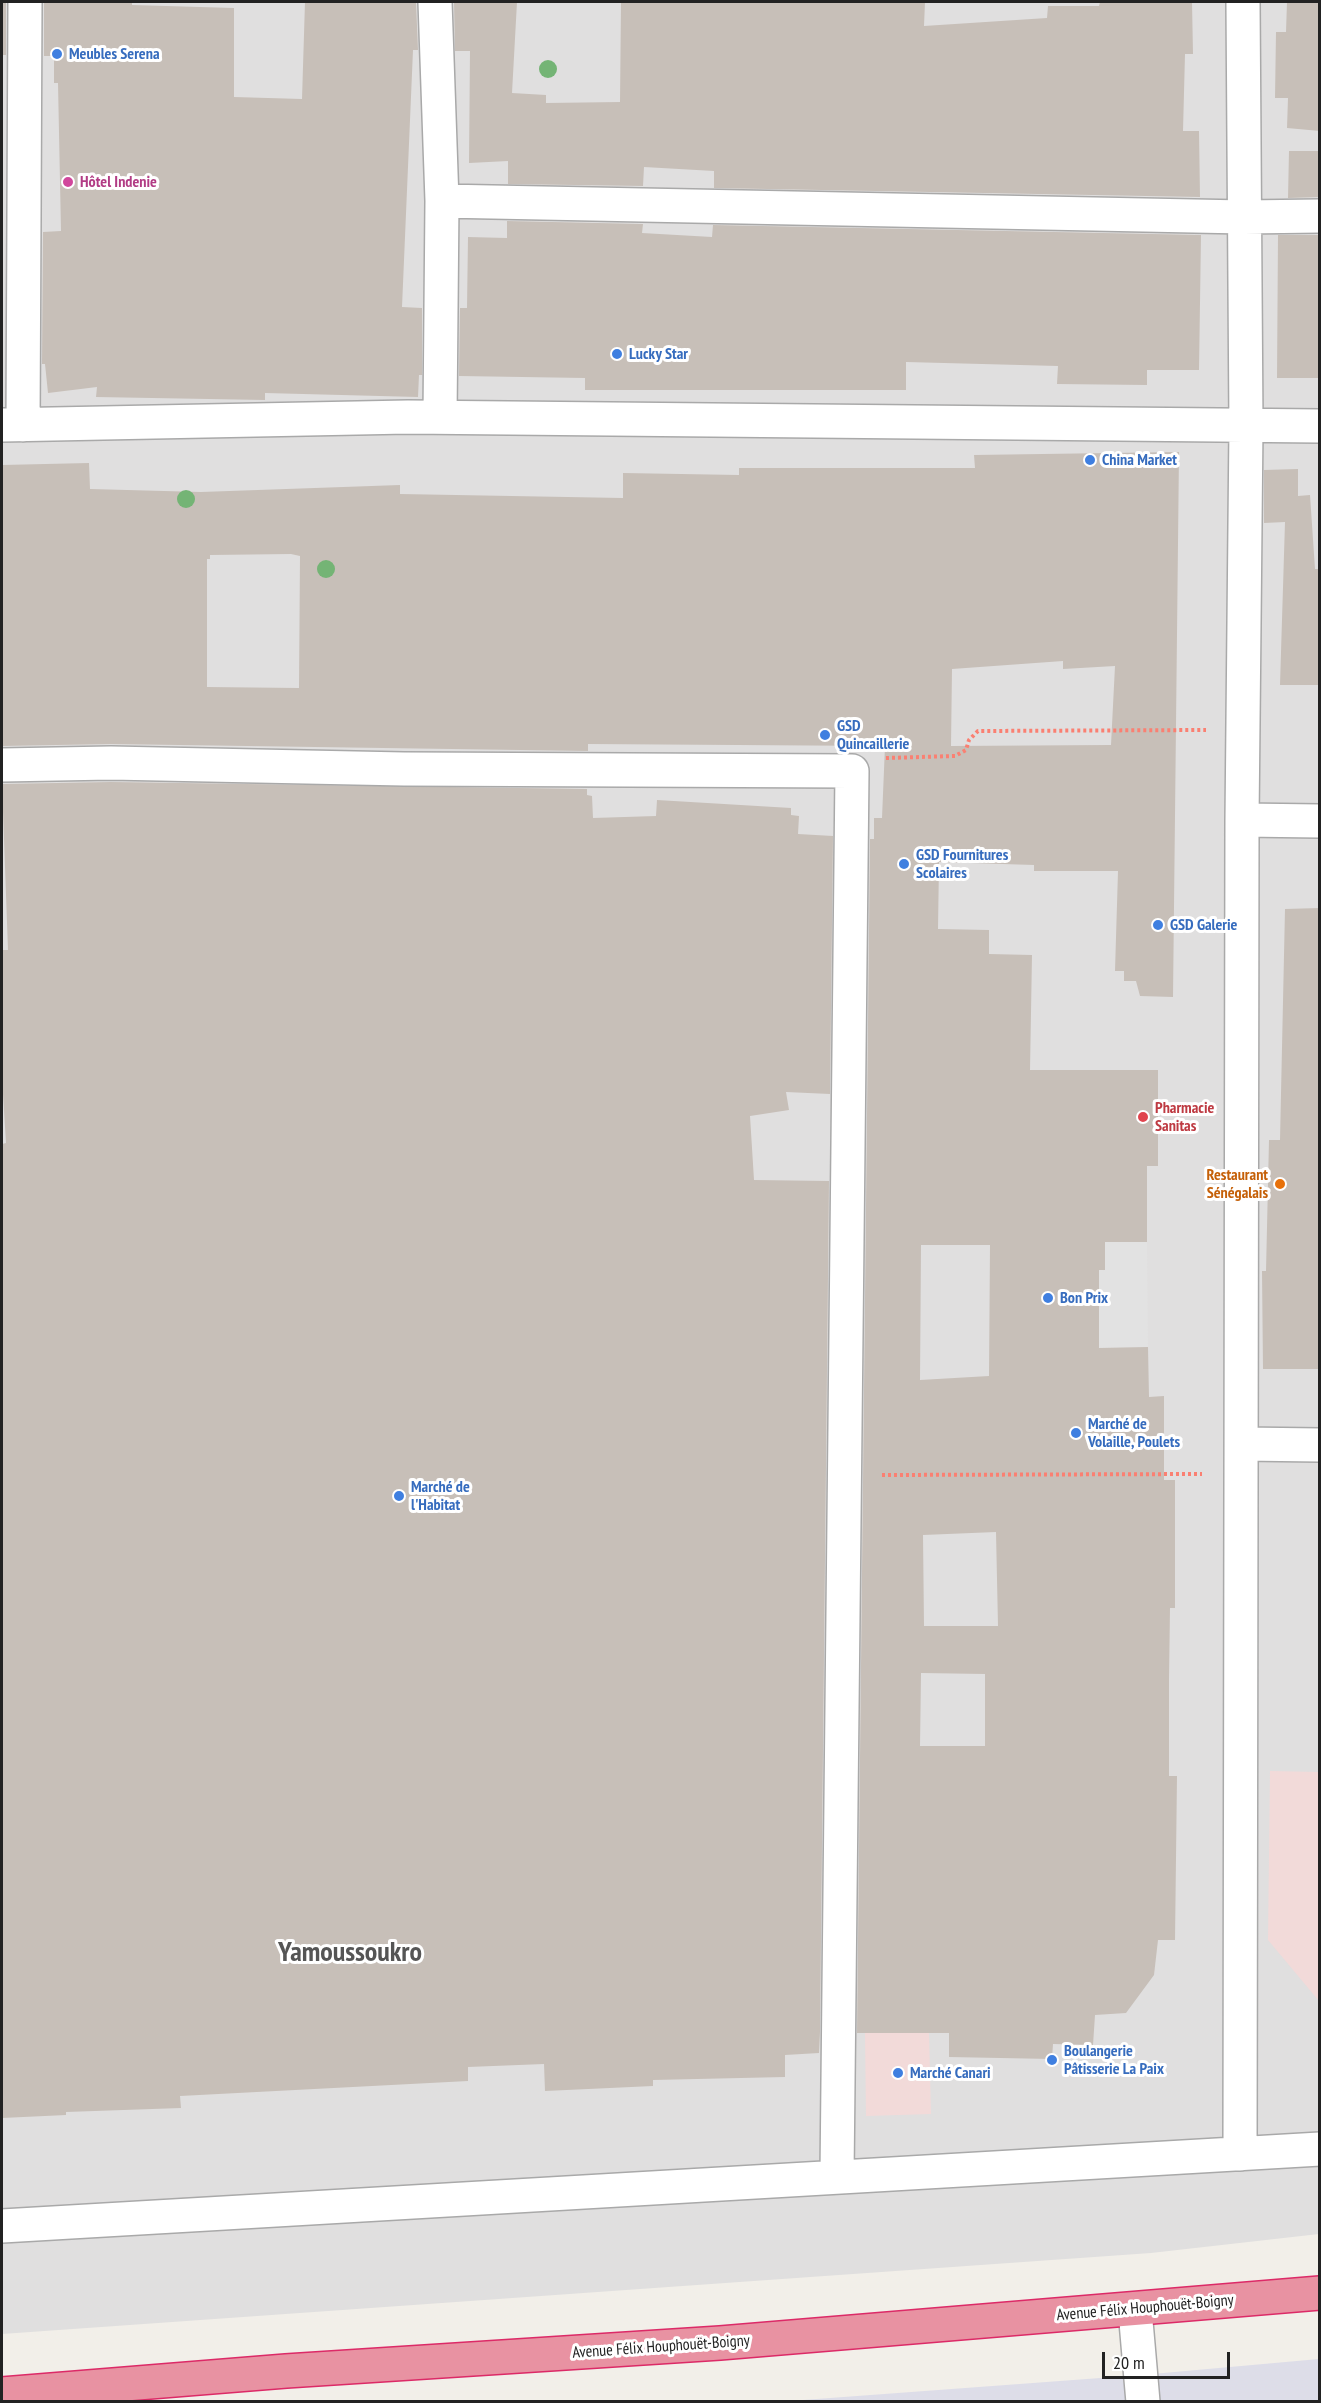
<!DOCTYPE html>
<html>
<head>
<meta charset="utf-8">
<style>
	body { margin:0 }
	#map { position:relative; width:1321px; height:2403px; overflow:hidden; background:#f2efe9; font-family:"PT Sans Narrow",sans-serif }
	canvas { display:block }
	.frame { position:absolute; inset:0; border:3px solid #222; pointer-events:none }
	.scale { position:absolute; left:1102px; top:2352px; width:128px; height:27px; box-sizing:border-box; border:3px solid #222; border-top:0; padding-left:8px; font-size:18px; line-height:21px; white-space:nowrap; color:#222; -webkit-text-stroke:4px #fff; paint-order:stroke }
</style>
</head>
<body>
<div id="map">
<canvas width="1321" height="2403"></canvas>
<div class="frame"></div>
<div class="scale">20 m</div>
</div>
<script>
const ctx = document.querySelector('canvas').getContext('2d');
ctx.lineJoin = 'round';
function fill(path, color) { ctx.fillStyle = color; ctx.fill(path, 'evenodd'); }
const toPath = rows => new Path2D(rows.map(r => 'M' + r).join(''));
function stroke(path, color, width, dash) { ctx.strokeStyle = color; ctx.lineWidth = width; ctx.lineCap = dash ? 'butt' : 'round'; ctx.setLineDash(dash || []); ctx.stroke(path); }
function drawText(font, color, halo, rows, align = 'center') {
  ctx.font = font + ' "PT Sans Narrow",sans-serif'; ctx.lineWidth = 6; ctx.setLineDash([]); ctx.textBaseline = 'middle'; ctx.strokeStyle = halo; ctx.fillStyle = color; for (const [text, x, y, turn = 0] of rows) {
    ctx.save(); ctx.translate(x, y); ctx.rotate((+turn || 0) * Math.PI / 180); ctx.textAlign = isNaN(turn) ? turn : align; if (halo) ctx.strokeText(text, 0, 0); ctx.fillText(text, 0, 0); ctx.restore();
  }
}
const residential = toPath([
	[2,2,1319,2,1319,2234,1151,2253,2,2334]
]);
const commercial = toPath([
	[1270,1771,1319,1772,1319,2001,1268,1940],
	[865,2033,929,2033,931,2114,866,2116]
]);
const parking = toPath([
	[1105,1242,1147,1242,1148,1347,1099,1348,1061,1271,1105,1270]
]);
const plaza = toPath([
	[1319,2359,1319,2401,776,2402,1141,2375]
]);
const building = toPath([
	[2,2,6,2,6,55,2,55],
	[44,2,132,2,132,5,234,8,234,97,302,99,305,2,416,2,418,50,413,50,402,307,422,308,422,375,419,375,418,397,265,393,265,400,96,397,97,387,48,393,45,364,42,364,43,232,61,231,58,83,54,83,54,56,44,56],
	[454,2,517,2,512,93,546,95,546,103,620,102,621,2,925,2,924,26,1047,18,1048,6,1099,6,1100,2,1192,2,1193,54,1185,54,1183,131,1199,131,1200,197,714,188,714,171,644,167,643,186,508,184,508,161,469,163,470,51,455,51],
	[1287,2,1320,2,1320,131,1287,128,1288,98,1275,98,1276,32,1286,32],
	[1289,151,1320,151,1320,197,1288,198],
	[507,221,643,224,642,233,712,237,713,225,1201,235,1199,370,1147,370,1147,385,1057,384,1058,366,906,362,906,390,585,390,585,378,459,376,460,308,467,308,468,237,507,238],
	[1278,235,1320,235,1320,378,1277,378],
	[1179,452,1173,997,1140,996,1136,981,1124,981,1124,971,1115,971,1118,871,1034,871,1034,865,939,862,938,929,989,930,989,954,1032,955,1030,1070,1158,1070,1158,1166,1147,1166,1147,1242,1105,1242,1105,1270,1099,1270,1099,1348,1148,1347,1149,1397,1164,1396,1164,1480,1175,1480,1175,1608,1170,1608,1169,1679,1169,1776,1177,1776,1175,1940,1158,1940,1154,1975,1126,2013,1095,2015,1093,2045,1053,2044,1052,2059,949,2057,949,2033,857,2033,870,839,874,839,874,818,882,818,885,746,588,744,588,751,111,744,2,746,2,465,89,463,90,489,201,492,400,485,400,494,623,498,623,473,739,475,739,468,975,468,974,455],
	[291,554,300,556,299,688,207,687,207,559,210,559,210,555],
	[1063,661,1063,669,1115,666,1111,745,951,746,952,669],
	[921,1245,990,1245,989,1376,920,1380],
	[996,1532,998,1626,924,1626,923,1535],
	[921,1673,985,1674,985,1746,920,1746],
	[1298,469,1298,496,1310,495,1315,569,1320,569,1320,685,1280,685,1285,522,1264,523,1264,470],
	[111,782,587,789,587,795,592,796,593,818,656,816,657,800,791,808,791,815,799,816,798,834,833,836,830,1094,786,1092,789,1110,750,1116,754,1180,829,1181,820,2032,819,2053,785,2055,785,2077,653,2080,653,2086,545,2091,544,2064,468,2067,468,2081,180,2096,181,2108,66,2112,66,2115,2,2118,2,1144,6,1143,2,1078,2,950,8,950,2,784],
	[1320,908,1320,1369,1263,1369,1262,1271,1266,1271,1269,1140,1280,1140,1285,909]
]);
const path = toPath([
	[886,758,955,756,966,750,969,740,978,731,1206,730],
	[882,1475,1202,1474]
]);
const minor = toPath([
	[435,2,442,201,440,417],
	[442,201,1244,217,1320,216],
	[2,425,408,417,1320,426],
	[23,425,25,2],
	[2,765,111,763,404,769,852,771,837,2175],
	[1242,820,1320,821],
	[1242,1444,1320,1445],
	[1240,2154,1242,820,1246,426,1243,2],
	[2,2226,1320,2149],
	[1135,2310,1143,2402]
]);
const highway = toPath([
	[2,2394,286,2371,720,2343,1320,2293]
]);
const trees = [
	[548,69],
	[186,499],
	[326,569]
];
const markers = [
	[57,54,6,"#3f7fe0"],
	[68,182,6,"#d1479c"],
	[617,354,6,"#3f7fe0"],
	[1090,460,6,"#3f7fe0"],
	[825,735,6,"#3f7fe0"],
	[904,864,6,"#3f7fe0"],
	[1158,925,6,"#3f7fe0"],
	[1143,1117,6,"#e0444e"],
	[1280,1184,6,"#e8710a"],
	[1048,1298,6,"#3f7fe0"],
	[1076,1433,6,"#3f7fe0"],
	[399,1496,6,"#3f7fe0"],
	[1052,2060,6,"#3f7fe0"],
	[898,2073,6,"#3f7fe0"]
];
const shopNames = [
	["Meubles Serena",69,54],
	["Lucky Star",629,354],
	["China Market",1102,460],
	["GSD",837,726],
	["Quincaillerie",837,744],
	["GSD Fournitures",916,855],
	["Scolaires",916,873],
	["GSD Galerie",1170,925],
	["Bon Prix",1060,1298],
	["Marché de",1088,1424],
	["Volaille, Poulets",1088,1442],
	["Marché de",411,1487],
	["l'Habitat",411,1505],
	["Boulangerie",1064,2051],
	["Pâtisserie La Paix",1064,2069],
	["Marché Canari",910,2073]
];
const hotelNames = [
	["Hôtel Indenie",80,182]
];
const healthNames = [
	["Pharmacie",1155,1108],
	["Sanitas",1155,1126]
];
const foodNames = [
	["Restaurant",1268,1175],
	["Sénégalais",1268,1193]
];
const streetNames = [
	["Avenue Félix Houphouët-Boigny",1145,2308,-5],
	["Avenue Félix Houphouët-Boigny",661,2347,-4]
];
const townNames = [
	["Yamoussoukro",350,1953]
];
fill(residential, '#e0dfdf');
fill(commercial, '#f2dad9');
fill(parking, '#e2e2e2');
fill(plaza, '#dddde8');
fill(building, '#c7bfb8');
stroke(minor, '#a9a9a9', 36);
stroke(highway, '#dc2a67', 36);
stroke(path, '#fa8072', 4, [3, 3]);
stroke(minor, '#fff', 33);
stroke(highway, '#e892a2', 33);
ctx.fillStyle = '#74b475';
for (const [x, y] of trees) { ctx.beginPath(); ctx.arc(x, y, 9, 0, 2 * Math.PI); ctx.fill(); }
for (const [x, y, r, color] of markers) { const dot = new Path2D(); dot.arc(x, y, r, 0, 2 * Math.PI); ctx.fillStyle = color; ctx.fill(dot); stroke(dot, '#fff', 2); }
drawText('bold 16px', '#366cbe', '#fff', shopNames, 'left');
drawText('bold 16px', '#b23c85', '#fff', hotelNames, 'left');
drawText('bold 16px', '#be3a42', '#fff', healthNames, 'left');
drawText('bold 16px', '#c56008', '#fff', foodNames, 'right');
drawText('16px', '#222', '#fff', streetNames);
drawText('bold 28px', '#555', '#fff', townNames);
</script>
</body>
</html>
